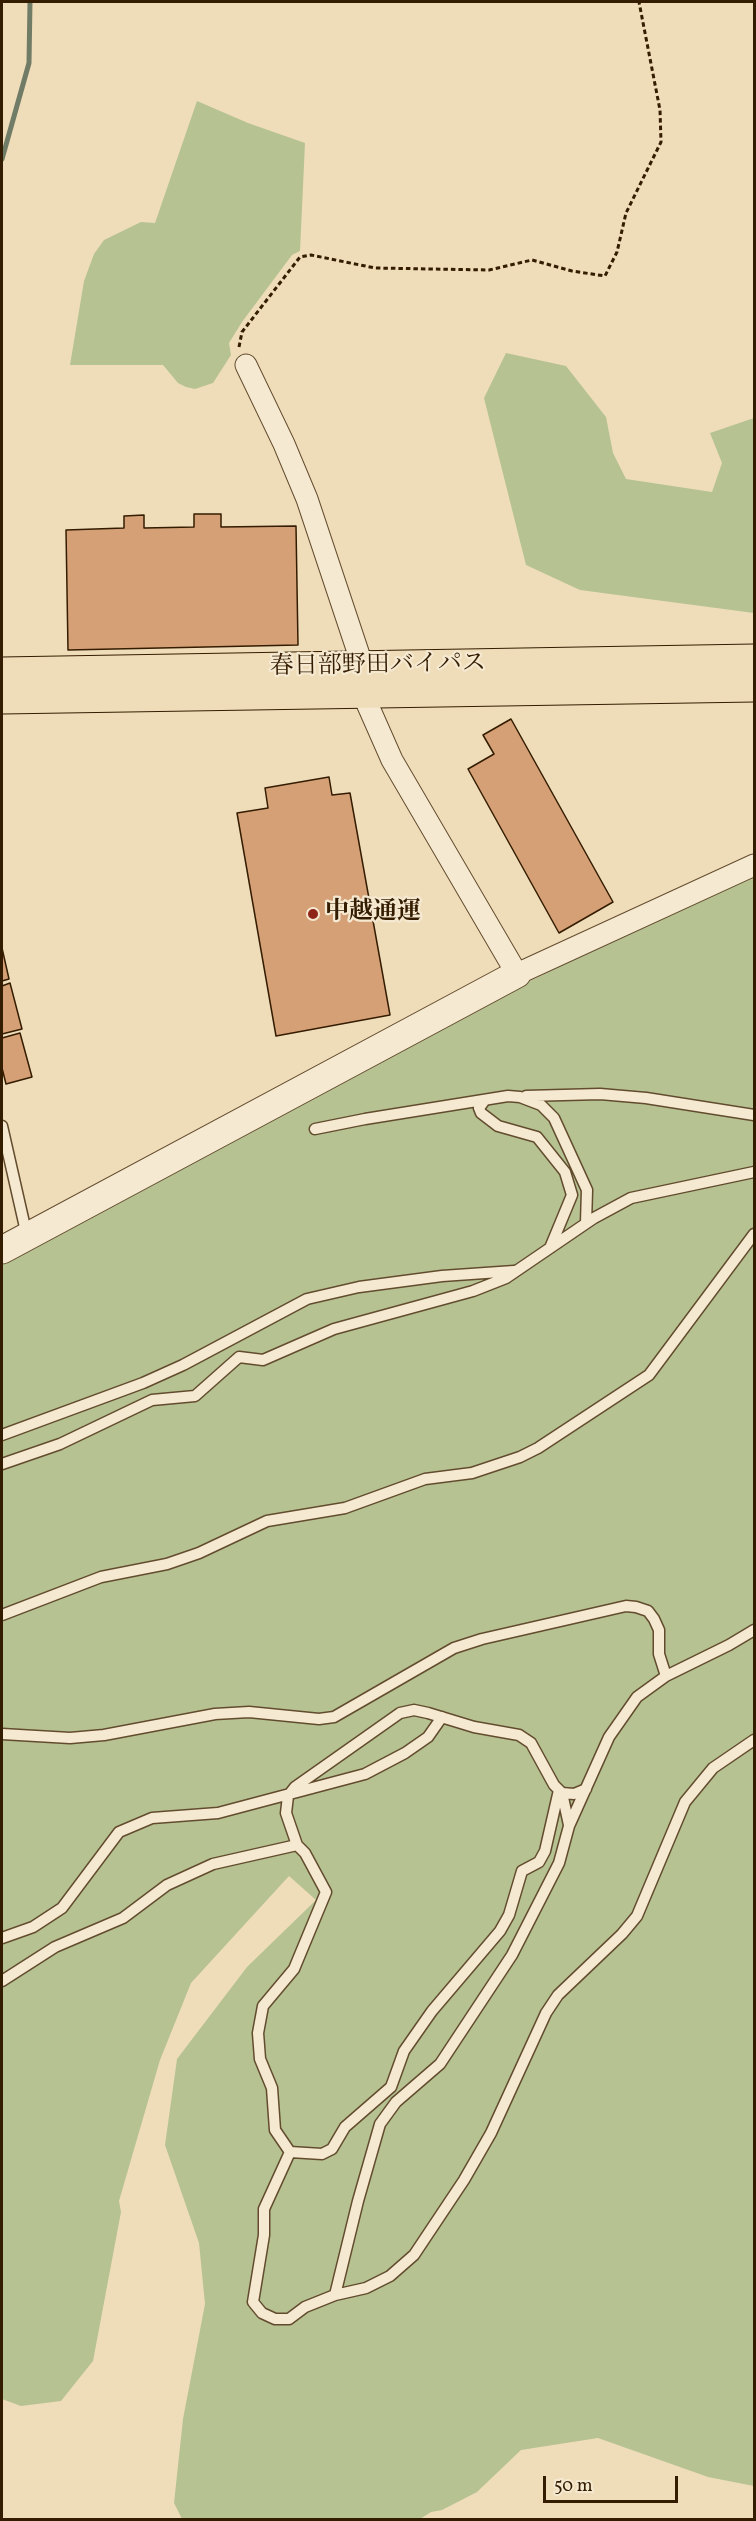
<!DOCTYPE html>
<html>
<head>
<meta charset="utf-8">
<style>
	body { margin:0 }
	#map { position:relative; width:756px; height:2521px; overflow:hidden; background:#efddb9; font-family:Vollkorn,serif }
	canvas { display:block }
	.frame { position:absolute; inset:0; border:3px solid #341c00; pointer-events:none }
	.scale { position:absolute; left:543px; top:2476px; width:135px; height:27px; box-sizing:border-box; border:3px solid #341c00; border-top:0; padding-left:8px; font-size:18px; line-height:21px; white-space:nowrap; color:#341c00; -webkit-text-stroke:4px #f5e9d2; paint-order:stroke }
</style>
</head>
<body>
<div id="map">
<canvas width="756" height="2521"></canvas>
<div class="frame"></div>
<div class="scale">50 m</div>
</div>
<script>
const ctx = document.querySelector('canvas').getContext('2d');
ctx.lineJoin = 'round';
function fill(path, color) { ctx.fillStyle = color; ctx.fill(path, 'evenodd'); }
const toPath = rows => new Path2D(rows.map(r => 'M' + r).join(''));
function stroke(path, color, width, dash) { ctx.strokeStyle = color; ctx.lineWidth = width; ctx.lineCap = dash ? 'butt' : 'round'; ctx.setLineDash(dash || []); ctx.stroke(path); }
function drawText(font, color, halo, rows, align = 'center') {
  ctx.font = font + ' Vollkorn,"Noto Serif JP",serif'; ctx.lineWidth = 4.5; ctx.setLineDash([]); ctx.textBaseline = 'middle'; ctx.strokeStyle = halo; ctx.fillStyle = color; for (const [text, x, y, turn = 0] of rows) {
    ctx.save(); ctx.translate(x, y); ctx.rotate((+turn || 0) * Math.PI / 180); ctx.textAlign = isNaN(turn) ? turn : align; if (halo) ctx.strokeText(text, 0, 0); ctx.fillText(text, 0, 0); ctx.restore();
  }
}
const green = toPath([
	[197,101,248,123,305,143,300,251,292,255,242,322,229,343,231,355,213,383,195,389,186,387,178,383,163,365,70,365,84,281,94,254,104,240,141,222,155,223],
	[506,353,566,366,606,417,613,453,626,479,712,492,722,463,710,433,754,418,754,613,580,590,526,565,484,398],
	[754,873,754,2486,708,2477,598,2438,521,2450,477,2492,442,2510,431,2512,420,2519,182,2519,174,2503,183,2419,205,2304,199,2243,165,2145,177,2059,247,1967,316,1900,289,1876,191,1983,160,2060,119,2201,121,2212,93,2361,61,2401,21,2406,2,2399,2,1260,530,981]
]);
const stream = toPath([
	[2,159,29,63,30,2]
]);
const building = toPath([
	[194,514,221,514,221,527,296,526,298,645,68,650,66,530,124,528,124,516,144,515,144,528,194,527,194,514],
	[511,719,613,902,559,933,468,769,494,754,483,735,511,719],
	[329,777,332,795,350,793,390,1015,276,1036,237,813,268,808,265,788,329,777],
	[2,948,9,979,2,981,2,948],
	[10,983,22,1029,2,1034,2,986,10,983],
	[20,1033,32,1077,6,1084,2,1068,2,1038,20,1033]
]);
const path = toPath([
	[239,347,242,332,300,257,311,255,375,268,489,270,532,260,572,271,605,276,617,252,626,213,661,142,660,110,639,2]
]);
const service = toPath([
	[526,1096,600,1094,646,1098,754,1115],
	[485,1100,479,1108,481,1113,498,1126,537,1137,565,1172,572,1195,550,1248],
	[2,1126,27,1236],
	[315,1129,365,1119,508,1096,520,1097,541,1105,554,1118,587,1190,586,1223],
	[2,1435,143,1383,183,1365,307,1299,359,1287,442,1276,514,1271],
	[2,1464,60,1444,152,1400,195,1396,239,1357,263,1360,334,1329,473,1291,506,1278,594,1218,631,1198,754,1172],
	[2,1615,101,1577,167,1564,199,1553,267,1521,345,1508,425,1479,472,1473,520,1457,538,1448,649,1375,754,1234],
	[2,1734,70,1738,104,1735,215,1714,249,1712,319,1719,334,1717,454,1648,482,1639,626,1606,636,1607,648,1611,654,1619,659,1630,659,1654,666,1676],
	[562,1793,569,1825],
	[297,1845,286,1813,288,1796,295,1787,400,1713,414,1710,428,1713,474,1727,519,1735,531,1743,554,1785,562,1793,574,1794,586,1789],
	[2,1938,33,1927,62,1908,119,1832,152,1818,218,1813,365,1774,405,1753,428,1737,442,1717],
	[2,1981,55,1947,123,1918,167,1885,213,1864,297,1845,305,1853,326,1892,294,1969,263,2006,258,2033,260,2059,272,2088,275,2130,290,2152,264,2209,264,2235,253,2302,262,2313,275,2319,289,2319,305,2307,335,2295,358,2201,380,2124,396,2102,440,2064,512,1955,559,1863,569,1826,609,1737,637,1697,666,1676,729,1645,754,1630],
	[290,2152,322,2154,332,2149,345,2127,391,2087,404,2051,432,2011,500,1931,509,1915,522,1871,539,1862,545,1851,559,1790],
	[335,2295,366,2288,390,2276,414,2255,464,2180,491,2133,546,2013,558,1995,622,1934,637,1916,685,1802,713,1768,754,1740]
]);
const minor = toPath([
	[246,365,284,444,307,499,363,667],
	[362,692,392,760,517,974,754,865]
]);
const tertiary = toPath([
	[2,1250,517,974]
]);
const trunk = toPath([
	[2,674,754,661],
	[2,697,754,685]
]);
const markers = [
	[313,914,6,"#8f2418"]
];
const streetNames = [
	["春日部野田バイパス",378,667,-1]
];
const poiNames = [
	["中越通運",325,914]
];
fill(green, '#b6c292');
stroke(stream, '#717c67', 5);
fill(building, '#d5a076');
stroke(building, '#341c00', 1.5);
stroke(service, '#634c2e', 13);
stroke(minor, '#634c2e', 23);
stroke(tertiary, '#634c2e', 29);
stroke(trunk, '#341c00', 35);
stroke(path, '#341c00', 3, [4.5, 3]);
stroke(service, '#f5e9d2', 10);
stroke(minor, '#f5e9d2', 21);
stroke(tertiary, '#f5e9d2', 27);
stroke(trunk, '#efddb9', 33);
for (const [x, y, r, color] of markers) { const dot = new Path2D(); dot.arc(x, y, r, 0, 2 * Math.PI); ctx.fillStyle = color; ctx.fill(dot); stroke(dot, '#f5e9d2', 2); }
drawText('24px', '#341c00', '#f5e9d2', streetNames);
drawText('bold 24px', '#341c00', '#f5e9d2', poiNames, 'left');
</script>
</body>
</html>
